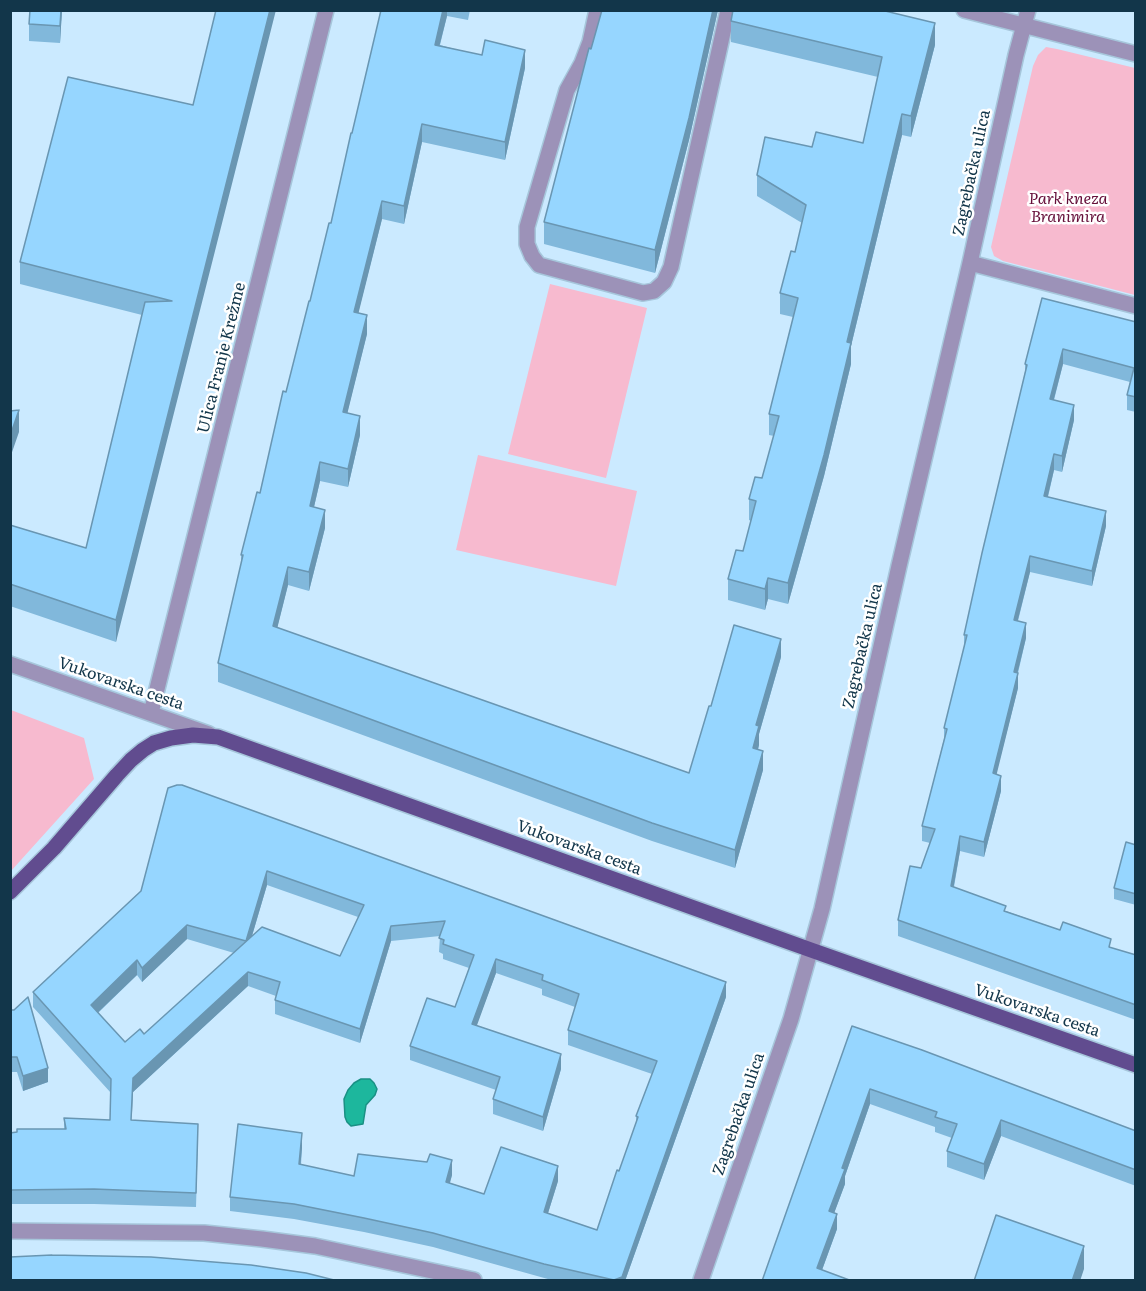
<!DOCTYPE html>
<html>
<head>
<meta charset="utf-8">
<style>
	body { margin:0 }
	#map { position:relative; width:1146px; height:1291px; overflow:hidden; background:#cbeaff; font-family:Literata,serif }
	canvas { display:block }
	.frame { position:absolute; inset:0; border:12px solid #12364a; pointer-events:none }
</style>
</head>
<body>
<div id="map">
<canvas width="1146" height="1291"></canvas>
<div class="frame"></div>
</div>
<script>
const ctx = document.querySelector('canvas').getContext('2d');
ctx.lineJoin = 'round';
function fill(path, color) { ctx.fillStyle = color; ctx.fill(path, 'evenodd'); }
const toPath = rows => new Path2D(rows.map(r => 'M' + r).join(''));
function stroke(path, color, width, dash) { ctx.strokeStyle = color; ctx.lineWidth = width; ctx.lineCap = dash ? 'butt' : 'round'; ctx.setLineDash(dash || []); ctx.stroke(path); }
function drawText(font, color, halo, rows, align = 'center') {
  ctx.font = font + ' Literata,serif'; ctx.lineWidth = 5; ctx.setLineDash([]); ctx.textBaseline = 'middle'; ctx.strokeStyle = halo; ctx.fillStyle = color; for (const [text, x, y, turn = 0] of rows) {
    ctx.save(); ctx.translate(x, y); ctx.rotate((+turn || 0) * Math.PI / 180); ctx.textAlign = isNaN(turn) ? turn : align; if (halo) ctx.strokeText(text, 0, 0); ctx.fillText(text, 0, 0); ctx.restore();
  }
}
const green = toPath([
	[1046,47,1057,49,1135,68,1135,295,1003,261,994,256,991,247,1033,66,1038,55],
	[550,284,647,308,606,478,508,454],
	[478,455,637,491,616,586,456,550],
	[11,710,84,738,94,779,11,871]
]);
const water = toPath([
	[361,1079,370,1079,374,1083,377,1089,375,1095,366,1105,363,1124,351,1126,347,1122,345,1117,344,1099,348,1090,354,1083,361,1079]
]);
const minor = toPath([
	[597,10,590,42,582,63,567,90,527,227,527,244,532,256,539,265,643,293,654,291,664,282,671,267,728,10],
	[964,10,1136,54],
	[970,263,1136,306],
	[10,664,209,734],
	[151,713,326,10],
	[10,1231,204,1233,262,1239,315,1246,474,1280],
	[701,1280,791,1019,822,909,899,566,970,263,1016,55,1028,10]
]);
const major = toPath([
	[10,892,54,848,117,775,131,760,143,750,154,743,171,738,193,735,218,737,811,950,1136,1065]
]);
const wall = toPath([
	[62,10,60,43,29,41,29,24],
	[216,10,116,642,10,606,10,525,86,548,142,315,20,284,20,262,193,105],
	[381,10,470,10,468,20,447,16,440,45,525,68,505,160,422,142,404,224,382,219,358,313,367,334,347,413,360,435,348,487,320,481,314,507,325,528,309,591,288,585,277,628,689,773,711,706,781,657,759,734,759,745,758,750,763,770,735,868,652,841,218,682,218,663,241,565,241,555,260,493,331,223],
	[718,10,689,140,655,273,544,244,544,222,591,49],
	[731,21,935,45,911,137,902,135,851,346,851,364,824,476,788,604,768,599,765,610,728,600,728,579,743,551,751,521,749,520,749,499,762,478,774,436,769,435,769,414,793,317,780,314,780,293,795,252,802,223,757,196,757,175,812,147,863,143,878,77,731,42],
	[1042,298,1136,322,1136,412,1127,410,1127,395,1130,382,1063,364,1054,400,1074,420,1062,472,1054,470,1048,497,1106,526,1092,586,1030,572,1018,621,1026,638,1018,673,1018,688,996,774,1001,791,984,857,960,851,954,887,1006,911,1111,948,1136,955,1136,1020,898,936,898,920,921,868,930,843,922,841,922,826,944,739,944,728,964,650,964,635,1025,372,1025,364],
	[10,330,11,345,11,367,10,367],
	[168,788,726,997,625,1281,555,1281,433,1247,364,1232,294,1219,230,1211,230,1197,302,1148,301,1165,354,1176,452,1175,450,1183,484,1194,558,1181,548,1213,597,1230,619,1171,636,1123,636,1116,652,1074,568,1045,568,1030,575,1007,542,995,542,989,496,973,476,1026,561,1069,543,1131,493,1114,493,1099,496,1090,410,1060,410,1046,455,1007,469,968,443,959,443,954,439,952,440,936,391,941,360,1043,275,1014,275,1000,276,996,248,986,133,1092,131,1120,198,1138,196,1207,94,1204,10,1204,10,1133,64,1129,64,1118,110,1120,111,1093,33,1007,33,992,141,891],
	[267,885,358,917,340,956,252,936],
	[187,939,234,953,144,1034,125,1042,98,1013,137,975,142,982],
	[1136,845,1136,905,1114,899,1114,888],
	[10,1010,48,1082,23,1091,17,1072,10,1072],
	[852,1026,1136,1131,1136,1186,1001,1136,984,1180,947,1167,947,1151,952,1138,935,1132,935,1127,870,1104,845,1176,845,1184,834,1213,837,1229,822,1270,762,1281]
]);
const shadedWall = toPath([
	[61,10,62,10,60,43,60,26],
	[270,10,276,10,116,642,116,620],
	[443,10,447,10,447,16,435,63,435,45],
	[713,10,718,10,689,140,655,273,655,250],
	[935,23,935,45,911,137,911,116],
	[525,50,525,68,505,160,505,142],
	[902,114,902,135,851,346,851,364,824,476,788,604,788,583],
	[422,124,422,142,404,224,404,206],
	[382,201,382,219,354,331,354,312],
	[367,315,367,334,343,431,343,412],
	[1063,349,1063,364,1050,414,1050,399],
	[1074,405,1074,420,1062,472,1062,456],
	[19,410,19,432,10,458,10,436],
	[360,416,360,435,348,487,348,469],
	[1054,454,1054,470,1044,512,1044,496],
	[320,462,320,481,310,524,310,506],
	[325,510,325,528,309,591,309,572],
	[1106,511,1106,526,1092,586,1092,571],
	[1030,556,1030,572,1014,635,1014,620],
	[288,567,288,585,273,645,273,626],
	[768,578,768,599,765,610,765,589],
	[1026,623,1026,638,1014,687,1014,672],
	[781,639,781,657,759,734,759,745,753,767,753,748,756,725],
	[1018,673,1018,688,993,789,993,773],
	[763,751,763,770,735,868,735,850],
	[1001,776,1001,791,984,857,984,842],
	[960,836,960,851,951,901,951,886],
	[267,871,267,885,246,956,246,941],
	[187,925,187,939,142,982,142,968],
	[391,926,391,941,360,1043,360,1029],
	[496,959,496,973,472,1039,472,1024],
	[137,960,137,975,91,1019,91,1005],
	[248,972,248,986,133,1092,131,1134,133,1078],
	[726,982,726,997,625,1281,614,1281],
	[561,1054,561,1069,543,1131,543,1117],
	[48,1068,48,1082,23,1091,23,1076],
	[870,1089,870,1104,845,1176,845,1184,829,1227,829,1211,842,1168],
	[1001,1120,1001,1136,984,1180,984,1164],
	[302,1133,302,1148,299,1179,299,1164],
	[452,1160,452,1175,446,1196,446,1182],
	[558,1166,558,1181,544,1226,544,1212],
	[837,1214,837,1229,818,1281,817,1268],
	[1084,1246,1084,1269,1080,1281,1072,1281]
]);
const building = toPath([
	[30,10,61,10,60,26,29,24,30,10],
	[216,10,270,10,116,620,10,584,10,525,86,548,145,302,172,301,20,262,68,77,193,105,216,10],
	[381,10,443,10,435,45,482,55,485,40,525,50,505,142,422,124,404,206,382,201,354,312,367,315,343,412,360,416,348,469,320,462,310,506,325,510,309,572,288,567,273,626,689,773,709,706,711,706,734,625,781,639,756,725,759,726,753,748,763,751,735,850,652,823,218,663,243,555,241,555,257,492,260,493,283,391,286,392,309,301,310,301,329,223,331,223,351,133,352,133,381,10],
	[602,10,713,10,689,118,655,250,544,222,589,48,591,49,602,10],
	[733,10,881,10,935,23,911,116,902,114,847,342,851,343,824,455,788,583,768,578,765,589,728,579,736,550,743,551,756,501,749,499,755,477,762,478,779,416,769,414,798,298,780,293,791,251,795,252,806,205,757,175,765,137,812,147,816,132,863,143,882,57,731,21,733,10],
	[1042,298,1136,322,1136,397,1127,395,1134,368,1063,349,1050,399,1074,405,1062,456,1054,454,1044,496,1106,511,1092,571,1030,556,1014,620,1026,623,1014,672,1018,673,993,773,1001,776,984,842,960,836,951,886,1006,906,1004,911,1060,930,1063,922,1111,939,1109,947,1136,955,1136,1005,898,920,910,866,921,868,935,829,922,826,947,729,944,728,967,635,964,635,982,553,1027,365,1025,364,1042,298],
	[19,410,10,436,10,411,19,410],
	[177,785,182,785,726,982,622,1277,614,1280,544,1264,433,1233,364,1218,294,1204,230,1197,238,1124,302,1133,299,1164,354,1176,358,1154,427,1162,430,1154,452,1160,446,1182,484,1194,501,1147,558,1166,544,1212,597,1230,617,1170,619,1171,638,1117,636,1116,657,1061,568,1030,579,994,542,980,543,975,496,959,472,1024,561,1054,543,1117,493,1099,500,1077,410,1046,427,998,455,1007,474,955,443,944,444,940,439,938,445,921,391,926,360,1029,275,1000,280,982,248,972,133,1078,131,1120,198,1124,196,1193,94,1189,10,1190,10,1133,17,1132,17,1129,66,1129,64,1118,110,1120,111,1079,33,992,141,891,168,788,177,785],
	[267,871,364,905,340,956,262,927,144,1034,140,1029,125,1042,91,1005,137,960,142,968,187,925,246,941,267,871],
	[1126,842,1136,845,1136,894,1114,888,1126,842],
	[28,997,48,1068,23,1076,17,1057,10,1057,10,1010,14,1010,28,997],
	[852,1026,922,1050,1136,1131,1136,1170,1001,1120,984,1164,947,1151,957,1124,935,1117,937,1112,870,1089,842,1168,845,1169,829,1211,837,1214,817,1268,852,1281,762,1281,852,1026],
	[996,1215,1084,1246,1072,1281,974,1281,996,1215],
	[52,1255,151,1257,251,1265,306,1273,338,1281,10,1281,10,1257,52,1255]
]);
const streetNames = [
	["Zagrebačka ulica",972,173,-78],
	["Ulica Franje Krežme",222,358,-76],
	["Zagrebačka ulica",863,646,-77],
	["Vukovarska cesta",121,684,19],
	["Vukovarska cesta",579,848,20],
	["Vukovarska cesta",1037,1011,19],
	["Zagrebačka ulica",739,1114,-71]
];
const parkNames = [
	["Park kneza",1068,199],
	["Branimira",1068,217]
];
fill(green, '#f7bacf');
fill(water, '#1db79d');
stroke(water, '#1a9084', 1.5);
stroke(minor, '#a6c6db', 18);
stroke(major, '#a6c6db', 18);
stroke(minor, '#9c92b8', 15);
stroke(major, '#614c8f', 15);
fill(wall, '#81b8db');
fill(shadedWall, '#6996b2');
fill(building, '#96d6ff');
stroke(building, '#6996b2', 1.5);
drawText('16px', '#12364a', '#fff', streetNames);
drawText('italic 16px', '#650e39', '#fff', parkNames);
</script>
</body>
</html>
